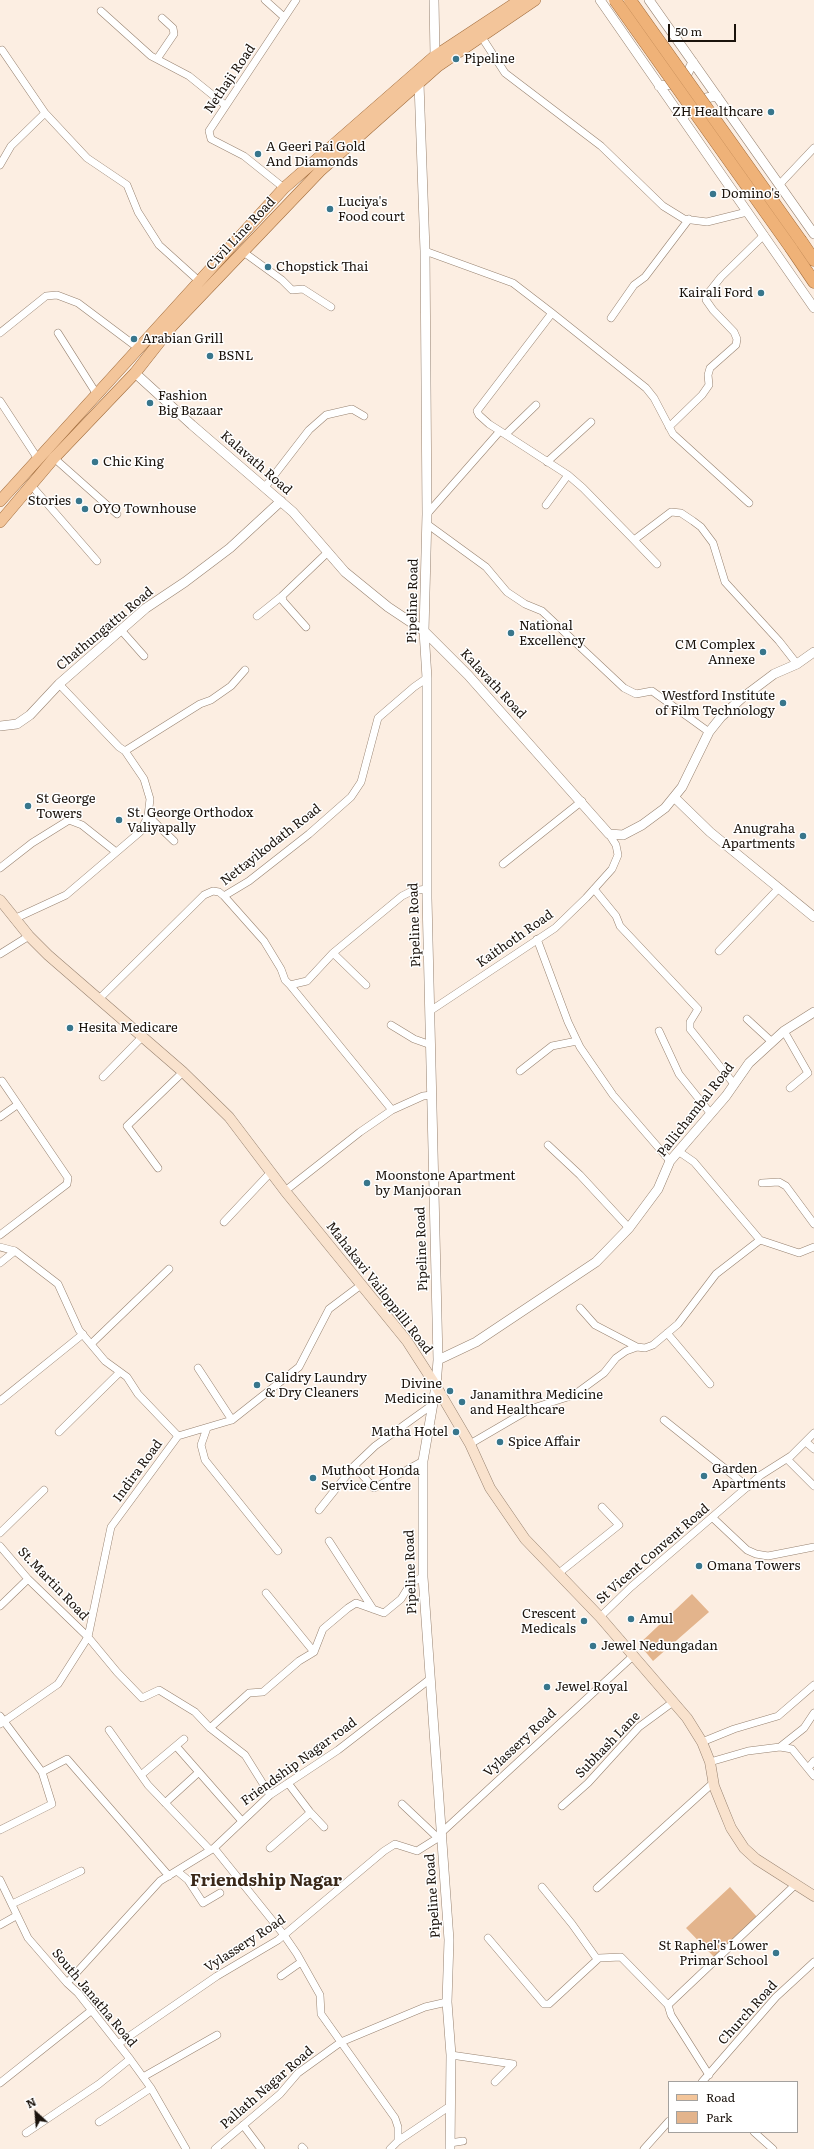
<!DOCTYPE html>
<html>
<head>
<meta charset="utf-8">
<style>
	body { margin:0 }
	#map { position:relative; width:814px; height:2149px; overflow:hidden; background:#fceee2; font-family:Literata,serif }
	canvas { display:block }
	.legend { position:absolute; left:668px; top:2081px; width:130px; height:52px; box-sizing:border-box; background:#fff; border:1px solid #a4a19e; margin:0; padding:5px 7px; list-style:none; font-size:12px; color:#1b130c }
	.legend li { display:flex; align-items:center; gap:8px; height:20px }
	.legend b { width:20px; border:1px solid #a4a19e }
	.north { position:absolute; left:16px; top:2093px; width:40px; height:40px; -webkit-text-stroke:3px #fff; paint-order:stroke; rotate:334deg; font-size:11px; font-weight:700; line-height:16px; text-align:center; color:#1b130c }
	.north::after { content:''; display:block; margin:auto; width:14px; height:18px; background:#1b130c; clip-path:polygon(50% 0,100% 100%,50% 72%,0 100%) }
	.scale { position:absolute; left:668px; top:24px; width:68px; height:18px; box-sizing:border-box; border:2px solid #1b130c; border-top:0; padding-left:5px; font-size:12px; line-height:14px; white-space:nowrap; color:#1b130c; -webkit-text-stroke:3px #fff; paint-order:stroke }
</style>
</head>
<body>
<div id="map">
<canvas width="814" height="2149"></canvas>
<ul class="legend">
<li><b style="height:5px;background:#f3c59a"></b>Road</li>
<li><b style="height:11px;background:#e3b48c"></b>Park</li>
</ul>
<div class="north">N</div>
<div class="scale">50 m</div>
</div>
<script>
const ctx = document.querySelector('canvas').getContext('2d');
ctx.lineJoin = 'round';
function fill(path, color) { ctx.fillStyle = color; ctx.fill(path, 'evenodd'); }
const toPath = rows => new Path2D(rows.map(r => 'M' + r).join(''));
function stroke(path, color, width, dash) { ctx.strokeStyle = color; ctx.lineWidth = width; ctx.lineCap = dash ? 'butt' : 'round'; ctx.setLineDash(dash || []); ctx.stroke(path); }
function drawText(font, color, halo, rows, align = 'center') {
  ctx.font = font + ' Literata,serif'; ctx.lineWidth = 3; ctx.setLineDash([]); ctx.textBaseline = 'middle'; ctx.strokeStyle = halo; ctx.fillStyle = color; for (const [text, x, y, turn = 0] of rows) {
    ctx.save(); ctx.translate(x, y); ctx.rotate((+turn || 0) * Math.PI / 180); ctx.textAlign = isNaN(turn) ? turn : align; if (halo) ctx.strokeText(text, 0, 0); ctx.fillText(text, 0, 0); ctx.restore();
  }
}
const green = toPath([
	[692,1594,709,1612,653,1661,639,1644],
	[730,1887,757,1917,714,1957,686,1928]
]);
const minor = toPath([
	[265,0,284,17],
	[101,11,151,56,189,76,225,105],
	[481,36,505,73,601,146,663,206,684,219,707,222,747,212],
	[2,50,45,113],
	[157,59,174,34,173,28,162,18],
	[0,165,11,146,45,113,87,158,127,185,138,212,159,245,200,282],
	[779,185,814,148],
	[284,188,244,156,211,139,209,131,296,0],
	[242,251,282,280,292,290,303,289,331,307],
	[425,251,513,283,552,313,646,388,654,398,673,434,749,503],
	[611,318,634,285,645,277,689,219],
	[0,333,46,296,57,295,78,303,138,348],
	[58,333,96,393],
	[0,401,38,459],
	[669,427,702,395,709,385,708,375,710,368,736,345,737,339,734,332,713,310,706,300,706,296,721,277,764,235],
	[500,431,489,424,479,415,477,411,552,313],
	[506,434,536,405],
	[54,458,117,514],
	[547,462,591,422],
	[31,485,97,561],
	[265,487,309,430,326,415,352,409,364,416],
	[546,505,568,475],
	[427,514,500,431,568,475,583,488,634,540,671,512,681,513,693,521,701,527,713,543,725,582,779,641,797,664],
	[427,524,486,567,507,592,525,604,542,611,624,688,636,694,652,691,709,732],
	[634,540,657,564],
	[257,616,282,596],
	[306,627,283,601,282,596,328,552],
	[121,630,144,656],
	[125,751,200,704,211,700,231,686,245,670],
	[148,816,174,841],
	[503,864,582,801],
	[0,868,32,843,69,820,82,825,116,852],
	[594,889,616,916,620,926,698,1009,690,1022,690,1029,734,1084],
	[224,896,264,941,281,969,285,980,290,985,307,981,333,953,366,985],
	[14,919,66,895,140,832,148,816,150,799,144,779,125,751,119,747,59,684],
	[537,939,568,1022,580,1047,613,1095,670,1161],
	[719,951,778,889],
	[333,953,402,896,412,891,427,889],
	[0,954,29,936],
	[290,985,392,1110],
	[99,999,204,895,213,891,219,892,224,896,249,881,309,834,351,797,361,782,378,718,414,687,427,678],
	[430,1011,555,928,586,898,612,869,618,855,616,845,609,834],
	[747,1019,772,1042],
	[391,1025,414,1039,431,1045],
	[659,1031,679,1074,711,1114],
	[784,1031,808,1073,790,1088],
	[520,1071,552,1046,577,1041],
	[103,1077,142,1037],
	[0,1117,17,1105],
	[548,1145,580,1175,629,1228],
	[678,1151,694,1162,760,1240],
	[158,1168,127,1126,183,1072],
	[762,1183,779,1182,786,1186,814,1224],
	[285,1191,360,1132,392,1110,423,1096,432,1095],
	[224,1222,271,1172],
	[0,1235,67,1184,68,1178,2,1081],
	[0,1247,15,1251,58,1284,79,1330,105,1361,127,1377,138,1394,178,1436],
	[0,1263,15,1251],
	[580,1308,595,1325,637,1347],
	[667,1333,710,1384],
	[91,1344,169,1269],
	[198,1368,232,1420],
	[0,1401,83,1334],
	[664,1420,748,1487],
	[207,1428,201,1445,205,1460,278,1551],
	[59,1432,120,1372],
	[806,1442,814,1449],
	[470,1444,530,1409,574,1395,604,1373,616,1358,626,1351,637,1347,645,1348,653,1345,678,1324,716,1274,760,1240,799,1253,814,1247],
	[787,1459,814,1486],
	[354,1466,375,1446,432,1405],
	[319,1510,354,1466,374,1488,423,1461],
	[713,1518,747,1550,756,1554,768,1556,814,1547],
	[0,1533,44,1490],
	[329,1541,373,1609],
	[0,1546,28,1579,88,1637,117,1672,142,1698,159,1690,195,1712,210,1728,245,1755,270,1795],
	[559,1573,619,1525,602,1507],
	[266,1593,314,1652],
	[0,1606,28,1579],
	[600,1617,631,1587,761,1475,791,1456,814,1433],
	[0,1716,42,1772],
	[0,1724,58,1684,88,1637,111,1527,178,1436,232,1420,299,1367,329,1309,361,1285],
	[210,1728,249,1693,263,1692,299,1661,314,1652,323,1629,348,1608,356,1603,384,1613,401,1599,411,1583,423,1577],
	[109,1730,148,1785,210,1850],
	[702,1742,734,1729,778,1716,814,1685],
	[176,1746,241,1820],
	[780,1747,804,1728,814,1713],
	[710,1762,748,1751,780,1747,792,1749,814,1776],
	[808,1768,814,1761],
	[141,1775,184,1739],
	[288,1783,310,1812,324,1827],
	[165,1803,199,1772],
	[402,1804,438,1838],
	[562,1806,588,1783,639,1727,673,1702],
	[0,1830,52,1804,42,1772,67,1759,169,1876],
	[441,1833,633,1656],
	[214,1848,284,1935,297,1954,320,1995,321,2014,395,2118,398,2127,398,2141],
	[270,1848,310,1813],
	[177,1871,188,1880,203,1903,220,1893],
	[0,1880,28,1938,67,1983,78,1993,130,2059,151,2088,186,2149],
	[542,1887,572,1924,597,1959],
	[597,1888,714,1782],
	[12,1904,81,1871],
	[0,1925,16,1916],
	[488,1938,544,2004,549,2004,599,1958,621,1957,668,2005,671,2015,709,2075],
	[281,1976,301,1962],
	[67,1983,160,1881,214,1848,270,1795,338,1750,430,1679],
	[668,2005,795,1885],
	[118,2044,217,1976,278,1940,384,1851,395,1844,417,1851,441,1836],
	[451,2055,513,2064,495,2082],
	[143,2077,217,2035],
	[702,2082,776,1997,814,1962],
	[0,2083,92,2010],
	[99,2122,151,2088],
	[243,2125,261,2149],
	[754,2132,773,2149],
	[26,2133,99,2084,130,2059],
	[450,2143,463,2141],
	[302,2147,304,2149],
	[215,2149,280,2094,298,2073,341,2042,425,2007,447,2002],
	[390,2149,398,2141,450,2106],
	[644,2149,669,2121]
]);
const tertiary = toPath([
	[434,0,435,56],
	[600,0,814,308],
	[649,0,814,234],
	[419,83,425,251,427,514,424,631,427,678,427,898,438,1360,436,1386,423,1461,423,1577,449,1940,447,2002,451,2055,450,2149],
	[659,86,672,84,687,74,693,62],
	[683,119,688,109,706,98,717,96],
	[135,373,192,425,293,512,345,572,388,607,424,631,468,675,609,834,623,835,642,825,665,808,682,787,709,732,721,717,742,698,774,674,797,664,814,652],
	[0,726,17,724,30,715,59,684,146,608,185,582,230,548,281,501],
	[674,797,710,832,814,917],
	[438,1360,476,1342,596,1262,629,1228,658,1189,670,1161,726,1096,749,1063,784,1031,814,1012]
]);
const secondary = toPath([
	[0,900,29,936,48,955,183,1072,229,1117,285,1191,407,1341,436,1386,470,1444,490,1488,525,1539,600,1617,687,1718,702,1742,710,1762,714,1786,722,1806,731,1828,744,1848,756,1859,814,1896]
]);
const primary = toPath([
	[0,501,284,188,435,56,520,0],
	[0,522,54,458,135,373,172,326,320,171,438,66,535,0]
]);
const trunk = toPath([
	[801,241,814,260],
	[791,248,814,282]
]);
const trunkBridge = toPath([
	[615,0,791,248],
	[630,0,801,241]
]);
const markers = [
	[456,59,4,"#38768c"],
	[771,112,4,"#38768c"],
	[258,154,4,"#38768c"],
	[713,194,4,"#38768c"],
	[330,209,4,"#38768c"],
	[268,267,4,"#38768c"],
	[761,293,4,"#38768c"],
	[134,339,4,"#38768c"],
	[210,356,4,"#38768c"],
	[150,403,4,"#38768c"],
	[95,462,4,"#38768c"],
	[79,501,4,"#38768c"],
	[85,509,4,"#38768c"],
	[511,633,4,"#38768c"],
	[763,652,4,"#38768c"],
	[783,703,4,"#38768c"],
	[28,806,4,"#38768c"],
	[119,820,4,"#38768c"],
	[803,836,4,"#38768c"],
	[70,1028,4,"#38768c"],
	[367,1183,4,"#38768c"],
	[257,1385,4,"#38768c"],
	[450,1391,4,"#38768c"],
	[462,1402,4,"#38768c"],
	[456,1432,4,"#38768c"],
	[500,1442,4,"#38768c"],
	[704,1476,4,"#38768c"],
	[313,1478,4,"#38768c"],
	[699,1566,4,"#38768c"],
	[631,1619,4,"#38768c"],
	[584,1621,4,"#38768c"],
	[593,1646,4,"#38768c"],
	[547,1687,4,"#38768c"],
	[776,1953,4,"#38768c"]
];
const poiNames = [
	["Pipeline",464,59],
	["ZH Healthcare",763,112,"right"],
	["A Geeri Pai Gold",266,147],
	["And Diamonds",266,162],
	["Domino's",721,194],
	["Luciya's",338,202],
	["Food court",338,217],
	["Chopstick Thai",276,267],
	["Kairali Ford",753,293,"right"],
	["Arabian Grill",142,339],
	["BSNL",218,356],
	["Fashion",158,396],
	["Big Bazaar",158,411],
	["Chic King",103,462],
	["Stories",71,501,"right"],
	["OYO Townhouse",93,509],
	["National",519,626],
	["Excellency",519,641],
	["CM Complex",755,645,"right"],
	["Annexe",755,660,"right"],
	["Westford Institute",775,696,"right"],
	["of Film Technology",775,711,"right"],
	["St George",36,799],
	["Towers",36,814],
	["St. George Orthodox",127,813],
	["Valiyapally",127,828],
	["Anugraha",795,829,"right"],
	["Apartments",795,844,"right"],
	["Hesita Medicare",78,1028],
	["Moonstone Apartment",375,1176],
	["by Manjooran",375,1191],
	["Calidry Laundry",265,1378],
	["& Dry Cleaners",265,1393],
	["Divine",442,1384,"right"],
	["Medicine",442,1399,"right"],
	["Janamithra Medicine",470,1395],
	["and Healthcare",470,1410],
	["Matha Hotel",448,1432,"right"],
	["Spice Affair",508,1442],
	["Garden",712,1469],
	["Apartments",712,1484],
	["Muthoot Honda",321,1471],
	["Service Centre",321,1486],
	["Omana Towers",707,1566],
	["Crescent",576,1614,"right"],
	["Medicals",576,1629,"right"],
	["Amul",639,1619],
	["Jewel Nedungadan",601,1646],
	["Jewel Royal",555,1687],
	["St Raphel's Lower",768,1946,"right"],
	["Primar School",768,1961,"right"]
];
const streetNames = [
	["Nethaji Road",230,79,-56],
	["Civil Line Road",241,234,-47],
	["Kalavath Road",256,463,41],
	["Pipeline Road",413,601,-89],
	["Chathungattu Road",105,629,-40],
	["Kalavath Road",493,684,47],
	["Nettayikodath Road",271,845,-38],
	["Pipeline Road",415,925,-92],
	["Kaithoth Road",515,939,-35],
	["Pallichambal Road",696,1110,-52],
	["Pipeline Road",422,1249,-92],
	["Mahakavi Vailoppilli Road",379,1288,52],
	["Indira Road",138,1471,-54],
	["St Vicent Convent Road",653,1554,-41],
	["Pipeline Road",411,1572,-92],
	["St.Martin Road",53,1584,46],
	["Vylassery Road",520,1743,-43],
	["Subhash Lane",608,1745,-46],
	["Friendship Nagar road",299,1762,-36],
	["Pipeline Road",433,1896,-94],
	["Vylassery Road",245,1944,-33],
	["South Janatha Road",94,1998,50],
	["Church Road",748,2013,-48],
	["Pallath Nagar Road",267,2088,-41]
];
const districtNames = [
	["Friendship Nagar",266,1881]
];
fill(green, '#e3b48c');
stroke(minor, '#978270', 8);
stroke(tertiary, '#978270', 10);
stroke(secondary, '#978270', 11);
stroke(primary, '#a26d3d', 12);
stroke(trunk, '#a26d3d', 13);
stroke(minor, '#fff', 7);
stroke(tertiary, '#fff', 9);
stroke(secondary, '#f9e2cd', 10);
stroke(primary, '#f3c59a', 11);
stroke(trunk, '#efb278', 12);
stroke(trunkBridge, '#a26d3d', 13, []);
stroke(trunkBridge, '#efb278', 12);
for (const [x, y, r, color] of markers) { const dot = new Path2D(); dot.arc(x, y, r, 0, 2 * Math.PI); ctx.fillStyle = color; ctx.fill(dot); stroke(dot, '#fff', 1.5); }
drawText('13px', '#1b130c', '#fff', poiNames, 'left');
drawText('13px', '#1b130c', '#fff', streetNames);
drawText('bold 17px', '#3a2819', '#fff', districtNames);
</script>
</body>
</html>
